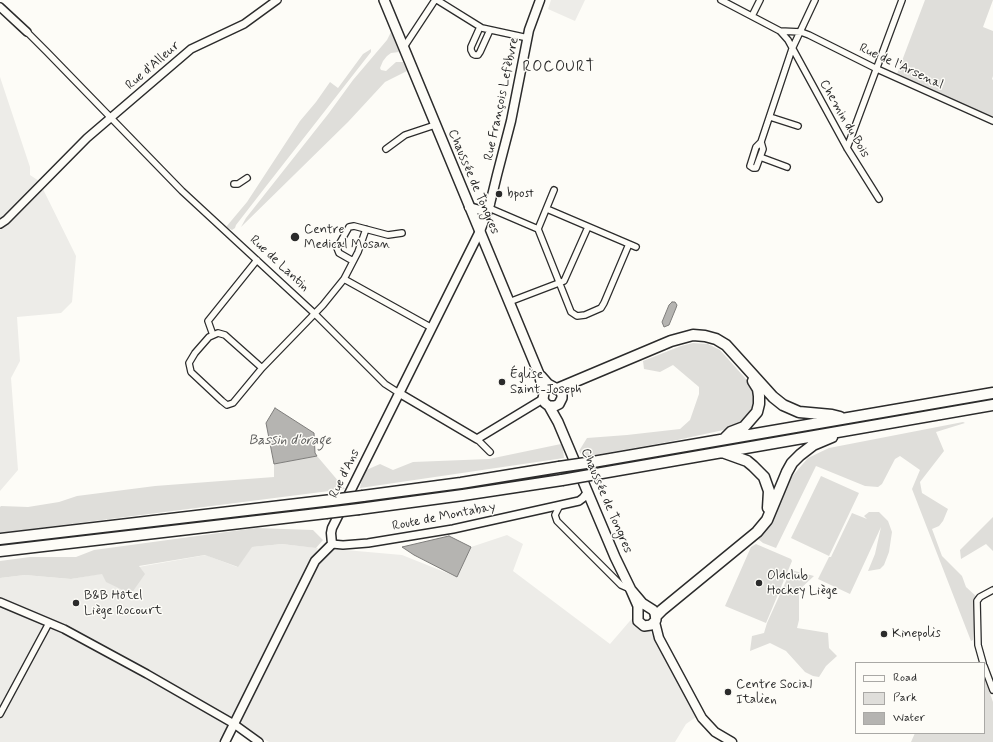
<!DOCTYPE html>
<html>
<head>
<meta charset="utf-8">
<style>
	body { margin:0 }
	#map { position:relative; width:993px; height:742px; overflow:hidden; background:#fdfcf7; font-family:Mynerve,sans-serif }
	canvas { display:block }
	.legend { position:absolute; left:855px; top:662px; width:130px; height:72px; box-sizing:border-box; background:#fdfcf7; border:1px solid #a9a8a5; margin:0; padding:5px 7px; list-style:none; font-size:12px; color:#2b2b2b }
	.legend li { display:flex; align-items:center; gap:8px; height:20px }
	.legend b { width:20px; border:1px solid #a9a8a5 }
</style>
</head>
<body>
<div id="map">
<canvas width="993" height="742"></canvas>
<ul class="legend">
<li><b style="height:5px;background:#fdfcf7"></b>Road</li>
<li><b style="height:11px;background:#dfdeda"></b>Park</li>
<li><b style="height:11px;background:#b5b4b1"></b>Water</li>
</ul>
</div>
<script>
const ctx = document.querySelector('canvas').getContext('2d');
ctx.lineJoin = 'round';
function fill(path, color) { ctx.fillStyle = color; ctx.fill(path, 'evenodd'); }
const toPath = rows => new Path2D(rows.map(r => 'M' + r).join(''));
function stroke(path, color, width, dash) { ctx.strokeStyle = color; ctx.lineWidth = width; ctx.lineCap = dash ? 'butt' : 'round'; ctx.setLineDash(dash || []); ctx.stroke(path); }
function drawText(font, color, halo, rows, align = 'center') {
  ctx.font = font + ' Mynerve,sans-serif'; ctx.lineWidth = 3; ctx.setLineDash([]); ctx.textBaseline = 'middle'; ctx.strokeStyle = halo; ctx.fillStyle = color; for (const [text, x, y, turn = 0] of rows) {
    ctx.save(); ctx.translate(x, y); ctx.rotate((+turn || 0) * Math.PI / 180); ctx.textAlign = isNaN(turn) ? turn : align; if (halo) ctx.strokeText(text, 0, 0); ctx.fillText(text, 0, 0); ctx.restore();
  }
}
const built = toPath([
	[551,0,585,0,575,21,548,9],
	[0,77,30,167,30,175,39,181,76,256,72,302,61,313,17,317,20,361,11,378,18,470,0,491],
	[507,535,523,544,513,571,610,644,635,615,644,628,650,631,696,717,686,724,675,742,269,742,234,724,318,563,325,555,334,549,402,555,457,577,471,547],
	[282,544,318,548,222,742,0,742,0,608,52,628,130,670,133,664,0,600,0,578,25,575,71,579,206,555,237,567,251,547]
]);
const green = toPath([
	[925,0,993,0,983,27,993,31,993,76,992,79,993,80,993,116,988,115,897,74],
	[391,32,399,52,391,53,387,56,383,61,380,68,381,70,386,71,396,62,403,62,407,71,385,82,348,122,241,227,246,218,329,113,353,80,387,40],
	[371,49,371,52,267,185,236,225,235,228,232,230,226,227,247,202,300,121,316,102,330,82,338,88,363,54],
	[693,343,708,344,720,350,754,388,756,405,742,426,668,442,583,457,579,451,587,438,627,435,680,429,690,420,699,394,699,387,673,365,660,372,644,369,643,361,681,346],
	[963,422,965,423,936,432,944,451,920,482,922,493,948,509,943,521,939,526,932,529,942,556,962,576,966,587,977,597,976,600,973,640,971,641,912,489,920,470,900,456,895,459,882,484,878,487,865,486,816,466,776,548,763,543,758,539,769,523,789,480,808,458,829,448],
	[561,444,563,449,564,458,360,488,364,471,380,464,393,470,413,462,489,459],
	[317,456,345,489,0,533,0,507,1,506,28,507,59,502,77,496,155,486,274,477,274,464],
	[821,476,859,493,829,556,791,538],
	[869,512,879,512,888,521,892,532,889,552,884,565,880,569,868,571,875,554,881,527,850,594,818,579,829,557,831,557,852,513,867,519,864,516],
	[993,517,993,551,986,544,961,559,960,550],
	[256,528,313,530,323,540,316,548,282,544,252,547,238,567,205,555,139,566,145,574,131,594,106,582,102,574,71,579,25,575,0,578,0,561,30,557,76,557,94,550],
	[756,544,791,559,792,561,766,623,725,606,751,547],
	[791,570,814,576,799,590,799,620,797,628,828,633,829,648,837,656,826,666,819,677,813,676,805,672,786,651,770,643,750,651,752,636,764,633,767,623],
	[984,676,993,702,993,742,911,742,915,733,984,733]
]);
const water = toPath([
	[672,302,675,302,677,305,676,308,669,325,664,327,662,322,669,305,672,302],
	[275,408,314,433,315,453,317,456,274,464,266,423,275,408],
	[449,536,471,547,457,577,414,555,402,547,449,536]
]);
const minor = toPath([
	[437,0,482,28,528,38],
	[721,0,780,31,788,40,847,148,879,199],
	[752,16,760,0],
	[480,27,471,47,471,50,473,54,475,55,478,55,480,52,490,30],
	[780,31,801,32,809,35,877,69,993,121],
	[27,32,47,52,182,191,314,313,385,384,399,393],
	[404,47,435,0],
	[770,117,798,126],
	[761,142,756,147,750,166,753,168,756,168,763,149,761,142,792,49,815,0],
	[847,148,902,0],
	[386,149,405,135,435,125],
	[760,157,787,167],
	[234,184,238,184,247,178],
	[554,190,538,229,571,312,577,316,585,315,601,308,604,303,629,244],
	[489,208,538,229],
	[547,209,636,247],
	[353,261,339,253,337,248,349,227,354,226,388,235,402,233],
	[344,279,432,328],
	[509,302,564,281,588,227],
	[213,335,208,321,257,260],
	[262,368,225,335,218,333,209,337,195,353,189,363,191,372,222,401,227,405,233,403,262,368,323,305,344,279,358,252,366,229],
	[477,439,490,452],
	[560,505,555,515,557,521,621,585,630,589],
	[983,663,978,645,977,601,980,597,993,590],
	[984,666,993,690],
	[0,714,49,623]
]);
const tertiary = toPath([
	[0,7,27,32],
	[0,224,6,220,87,138,191,49,244,24,277,0],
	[399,393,477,439,543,399],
	[332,544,343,545,368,543,453,529,579,501,583,498,587,493],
	[0,602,64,629,147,674,234,724,259,742]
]);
const secondary = toPath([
	[469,207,480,210,490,204],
	[655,622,659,638,702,718,715,732,732,742],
	[225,742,315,561,332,544,331,533,332,528,480,231,489,208,497,175,511,121,529,30,540,0]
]);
const primary = toPath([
	[384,0,539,374,544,393,543,399,545,403,549,406,558,422,615,557,631,590,638,606,638,621,644,626,651,625,656,620,655,613,653,610,642,603,631,590],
	[541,376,548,384,559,390,562,394,562,398,559,404,555,406,549,406]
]);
const motorway = toPath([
	[557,389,671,341,693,335,705,336,716,339,726,345,773,397,783,405,799,412,832,415,840,417],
	[725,438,731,432,744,427,757,412,759,404,759,396,758,389,753,381],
	[722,452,747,461,753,466,764,477,769,491,768,508],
	[593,462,993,393],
	[596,474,993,405],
	[363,496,461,483,559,467],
	[359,509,463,495,562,480],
	[0,539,332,500],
	[0,551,326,513],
	[656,616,662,610,757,532,767,520,787,472,792,463,800,455,813,445,832,437]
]);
const motorwayBridge = toPath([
	[559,467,593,462],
	[562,480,596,474],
	[332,500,363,496],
	[326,513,359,509]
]);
const markers = [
	[499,194,4,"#2b2b2b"],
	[295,237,5,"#2b2b2b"],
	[502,382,4,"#2b2b2b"],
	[759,583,4,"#2b2b2b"],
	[76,603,4,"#2b2b2b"],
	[884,634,4,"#2b2b2b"],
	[728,692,4,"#2b2b2b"]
];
const streetNames = [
	["Rue d'Alleur",153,66,-41],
	["Rue de l'Arsenal",901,67,25],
	["Rue François Lefèbvre",502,99,-78],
	["Chemin du Bois",844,119,60],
	["Chaussée de Tongres",473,182,67],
	["Rue de Lantin",279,264,43],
	["Rue d'Ans",345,474,-64],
	["Chaussée de Tongres",606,501,67],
	["Route de Montabay",444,517,-11]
];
const poiNames = [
	["bpost",507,194],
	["Centre",304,230],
	["Medical Mosan",304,245],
	["Église",510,375],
	["Saint-Joseph",510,390],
	["Oldclub",767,576],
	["Hockey Liège",767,591],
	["B&B Hôtel",84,596],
	["Liège Rocourt",84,611],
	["Kinepolis",892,634],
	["Centre Social",736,685],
	["Italien",736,700]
];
const waterNames = [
	["Bassin d'orage",290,441]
];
const quarterNames = [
	["ROCOURT",559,68]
];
fill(built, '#edece8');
fill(green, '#dfdeda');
fill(water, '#b5b4b1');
stroke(water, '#7e7d7b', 1);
stroke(minor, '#2b2b2b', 8);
stroke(tertiary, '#2b2b2b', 10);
stroke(secondary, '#2b2b2b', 11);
stroke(primary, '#2b2b2b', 12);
stroke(motorway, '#2b2b2b', 13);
stroke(minor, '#fdfcf7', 5.5);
stroke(tertiary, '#fdfcf7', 7);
stroke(secondary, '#fdfcf7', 8);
stroke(primary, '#fdfcf7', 9);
stroke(motorway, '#fdfcf7', 10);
stroke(motorwayBridge, '#2b2b2b', 13, []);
stroke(motorwayBridge, '#fdfcf7', 10);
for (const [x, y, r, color] of markers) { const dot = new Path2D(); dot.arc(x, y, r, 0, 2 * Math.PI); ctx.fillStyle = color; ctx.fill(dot); stroke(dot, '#fdfcf7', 1.5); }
drawText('13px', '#2b2b2b', '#fdfcf7', streetNames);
drawText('13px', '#2b2b2b', '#fdfcf7', poiNames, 'left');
drawText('italic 14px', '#5b5b5a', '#fdfcf7', waterNames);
ctx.letterSpacing = '1px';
drawText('15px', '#2b2b2b', '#fdfcf7', quarterNames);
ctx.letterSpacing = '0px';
</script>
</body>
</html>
